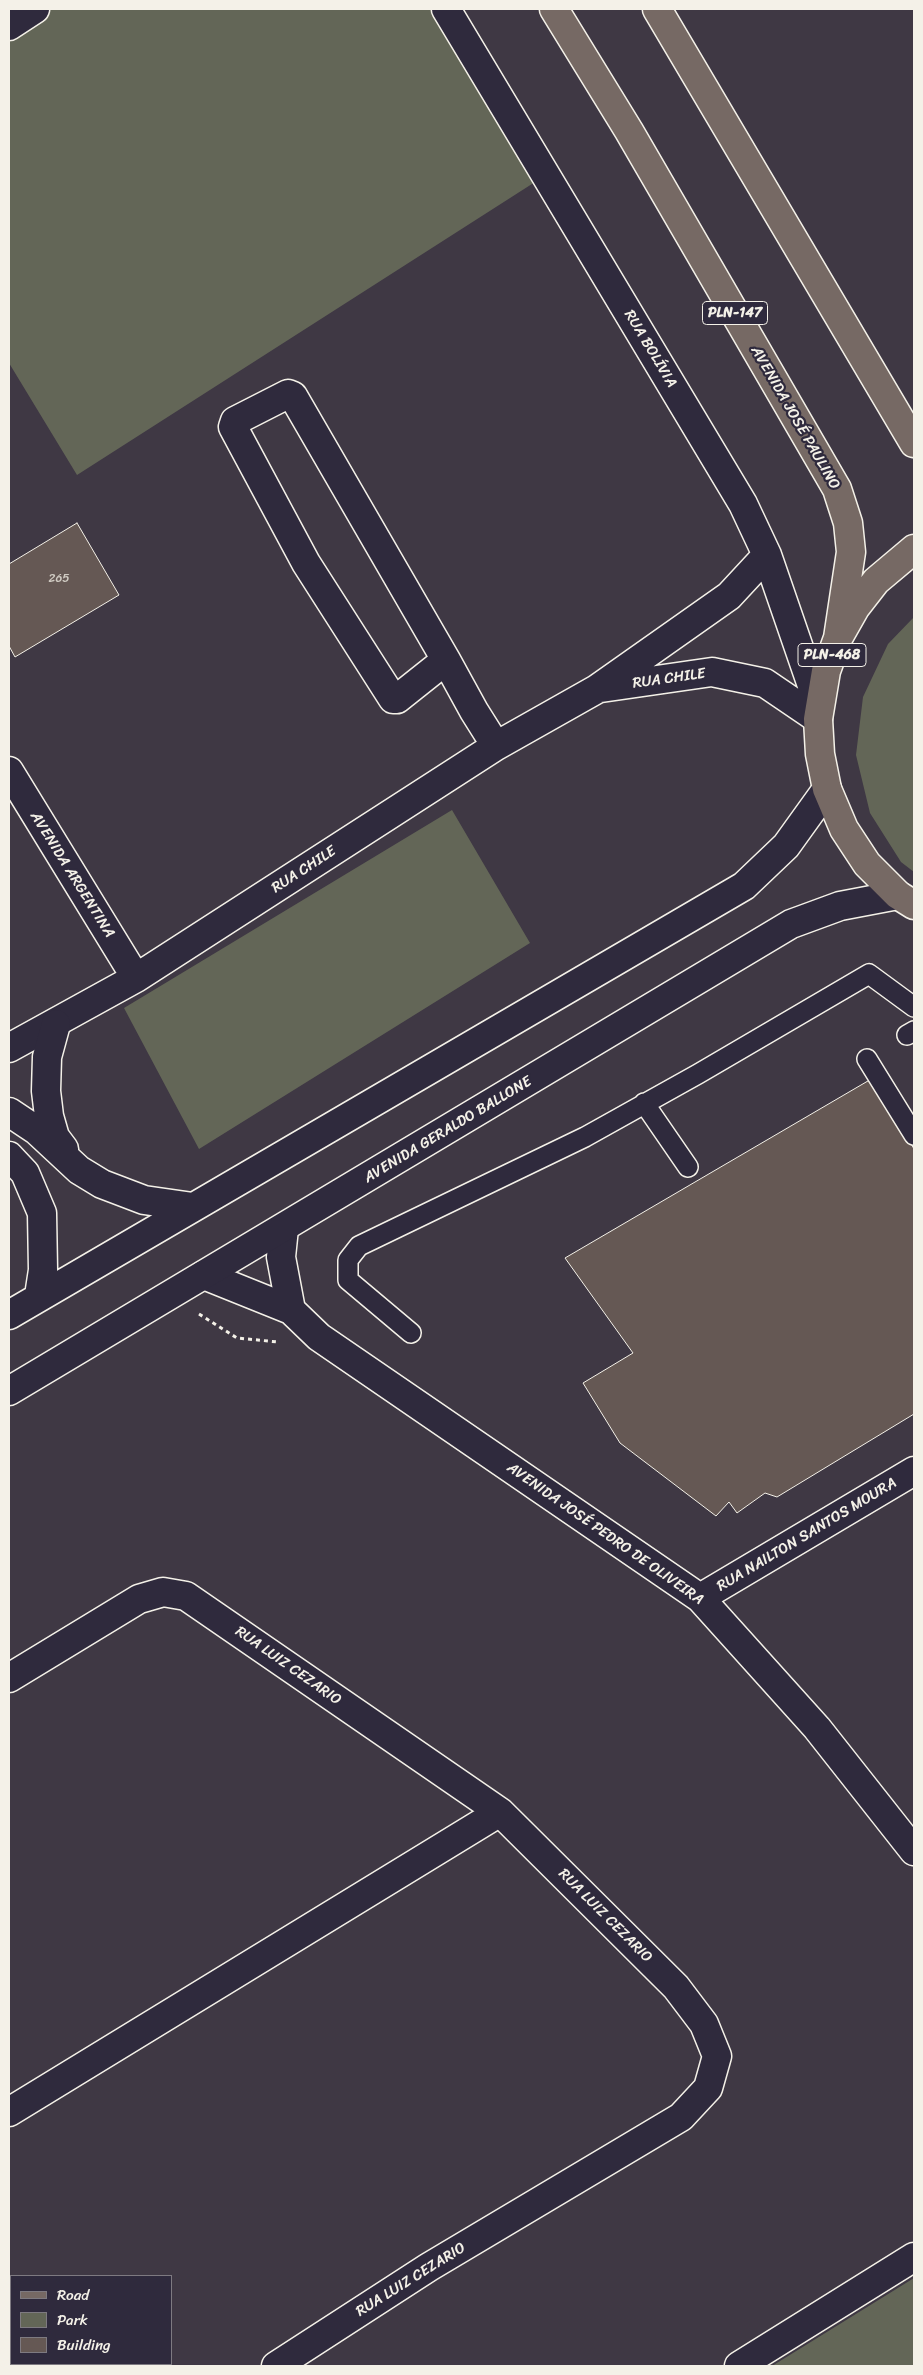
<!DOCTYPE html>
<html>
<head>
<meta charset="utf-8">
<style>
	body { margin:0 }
	#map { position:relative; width:923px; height:2375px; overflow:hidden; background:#3f3844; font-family:Sriracha,sans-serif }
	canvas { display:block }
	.frame { position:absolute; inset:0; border:10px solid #f4f1e8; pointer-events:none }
	.legend { position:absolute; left:10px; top:2275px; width:162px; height:90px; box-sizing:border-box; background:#2f2a3d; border:1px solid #7e7a81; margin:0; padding:6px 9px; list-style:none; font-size:15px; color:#f4f1e8 }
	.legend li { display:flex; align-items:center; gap:10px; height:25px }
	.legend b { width:25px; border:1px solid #7e7a81 }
</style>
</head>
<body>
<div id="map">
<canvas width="923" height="2375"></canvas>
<div class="frame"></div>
<ul class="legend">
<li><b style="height:6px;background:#766964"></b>Road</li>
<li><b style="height:14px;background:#636657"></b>Park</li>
<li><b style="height:14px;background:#655854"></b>Building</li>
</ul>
</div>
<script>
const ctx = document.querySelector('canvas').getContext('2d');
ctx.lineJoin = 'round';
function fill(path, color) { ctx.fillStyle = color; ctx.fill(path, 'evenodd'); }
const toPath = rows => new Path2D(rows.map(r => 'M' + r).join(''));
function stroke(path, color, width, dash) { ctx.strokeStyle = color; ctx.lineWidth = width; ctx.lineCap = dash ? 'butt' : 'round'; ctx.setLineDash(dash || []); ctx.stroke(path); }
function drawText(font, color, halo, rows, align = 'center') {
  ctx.font = font + ' Sriracha,sans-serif'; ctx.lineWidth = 4.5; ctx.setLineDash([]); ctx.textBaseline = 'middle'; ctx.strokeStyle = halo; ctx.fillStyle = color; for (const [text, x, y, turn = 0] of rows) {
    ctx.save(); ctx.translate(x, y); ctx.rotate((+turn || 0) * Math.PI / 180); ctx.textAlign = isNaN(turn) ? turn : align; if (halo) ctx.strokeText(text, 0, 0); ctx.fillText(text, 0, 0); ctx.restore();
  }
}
const green = toPath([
	[35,9,446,9,546,175,77,475,9,363,9,26],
	[914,617,914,872,901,862,870,813,856,755,863,697,888,644],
	[452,810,530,943,199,1149,124,1008],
	[914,2278,914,2366,772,2366]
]);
const building = toPath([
	[77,523,119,595,15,657,9,646,9,564,77,523],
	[873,1078,914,1149,914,1414,777,1497,765,1493,737,1513,729,1502,716,1516,620,1443,583,1383,633,1353,565,1258,873,1078]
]);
const path = toPath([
	[199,1314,237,1338,278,1342]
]);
const service = toPath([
	[907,1035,914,1031],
	[867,1059,914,1135],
	[644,1103,688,1167],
	[411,1333,348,1280,348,1260,359,1246,585,1137,698,1074,869,974,914,1007]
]);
const minor = toPath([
	[446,9,743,504,767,555,819,706],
	[9,26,35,9],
	[446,660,397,699,393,699,306,563,233,427,235,421,288,394,293,396,446,660,474,711,496,746],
	[601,688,712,672,765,683,818,719],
	[9,771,136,978],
	[9,1048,136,978,496,746,597,689,729,596,767,555],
	[284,1228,281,1257,291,1310],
	[204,1275,291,1310,319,1337,700,1598,817,1728,914,1851],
	[700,1598,914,1471],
	[9,1678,139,1599,163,1592,186,1596,500,1812,676,1987,704,2024,717,2056,708,2088,681,2117,429,2267,276,2366],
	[9,2112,500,1812],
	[739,2366,914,2257]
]);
const tertiary = toPath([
	[56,1024,47,1057,46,1091,49,1116,55,1137,64,1149],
	[9,1112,36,1130,79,1170,102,1184,144,1200,193,1207],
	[9,1156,25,1173,42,1213,43,1270,39,1296],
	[9,1315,744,886,786,846,827,789],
	[9,1391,791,924,840,906,898,895]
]);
const primary = toPath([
	[554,9,629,131,837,489,848,523,851,552,838,638],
	[657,9,914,443],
	[914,549,876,581,855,608,838,638,826,671,818,719,820,754,827,789,844,829,867,864,898,895,914,905]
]);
const numberNames = [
	["265",59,579]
];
const shields = [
	[735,313,65],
	[832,655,68]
];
const shieldNames = [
	["PLN-147",735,313],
	["PLN-468",832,655]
];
const streetNames = [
	["RUA BOLÍVIA",650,349,59],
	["AVENIDA JOSÉ PAULINO",795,418,60],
	["RUA CHILE",669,679,-8],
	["RUA CHILE",304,870,-33],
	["AVENIDA ARGENTINA",72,875,58],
	["AVENIDA GERALDO BALLONE",448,1130,-31],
	["AVENIDA JOSÉ PEDRO DE OLIVEIRA",605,1534,35],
	["RUA NAILTON SANTOS MOURA",807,1535,-31],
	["RUA LUIZ CEZARIO",288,1666,35],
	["RUA LUIZ CEZARIO",605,1916,45],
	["RUA LUIZ CEZARIO",411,2280,-32]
];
fill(green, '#636657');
fill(building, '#655854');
stroke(building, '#f4f1e8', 1);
stroke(service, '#f4f1e8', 22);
stroke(minor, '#f4f1e8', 31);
stroke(tertiary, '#f4f1e8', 31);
stroke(primary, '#f4f1e8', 31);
stroke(path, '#f4f1e8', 3, [4, 4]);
stroke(service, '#2f2a3d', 19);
stroke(minor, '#2f2a3d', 28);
stroke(tertiary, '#2f2a3d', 28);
stroke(primary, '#766964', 28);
drawText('12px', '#d0cbc3', null, numberNames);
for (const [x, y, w] of shields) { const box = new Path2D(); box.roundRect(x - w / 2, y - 11.5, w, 23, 4); ctx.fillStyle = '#2f2a3d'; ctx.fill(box); stroke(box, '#f4f1e8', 1); }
drawText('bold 14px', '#f4f1e8', null, shieldNames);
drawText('15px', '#f4f1e8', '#2f2a3d', streetNames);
</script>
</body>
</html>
